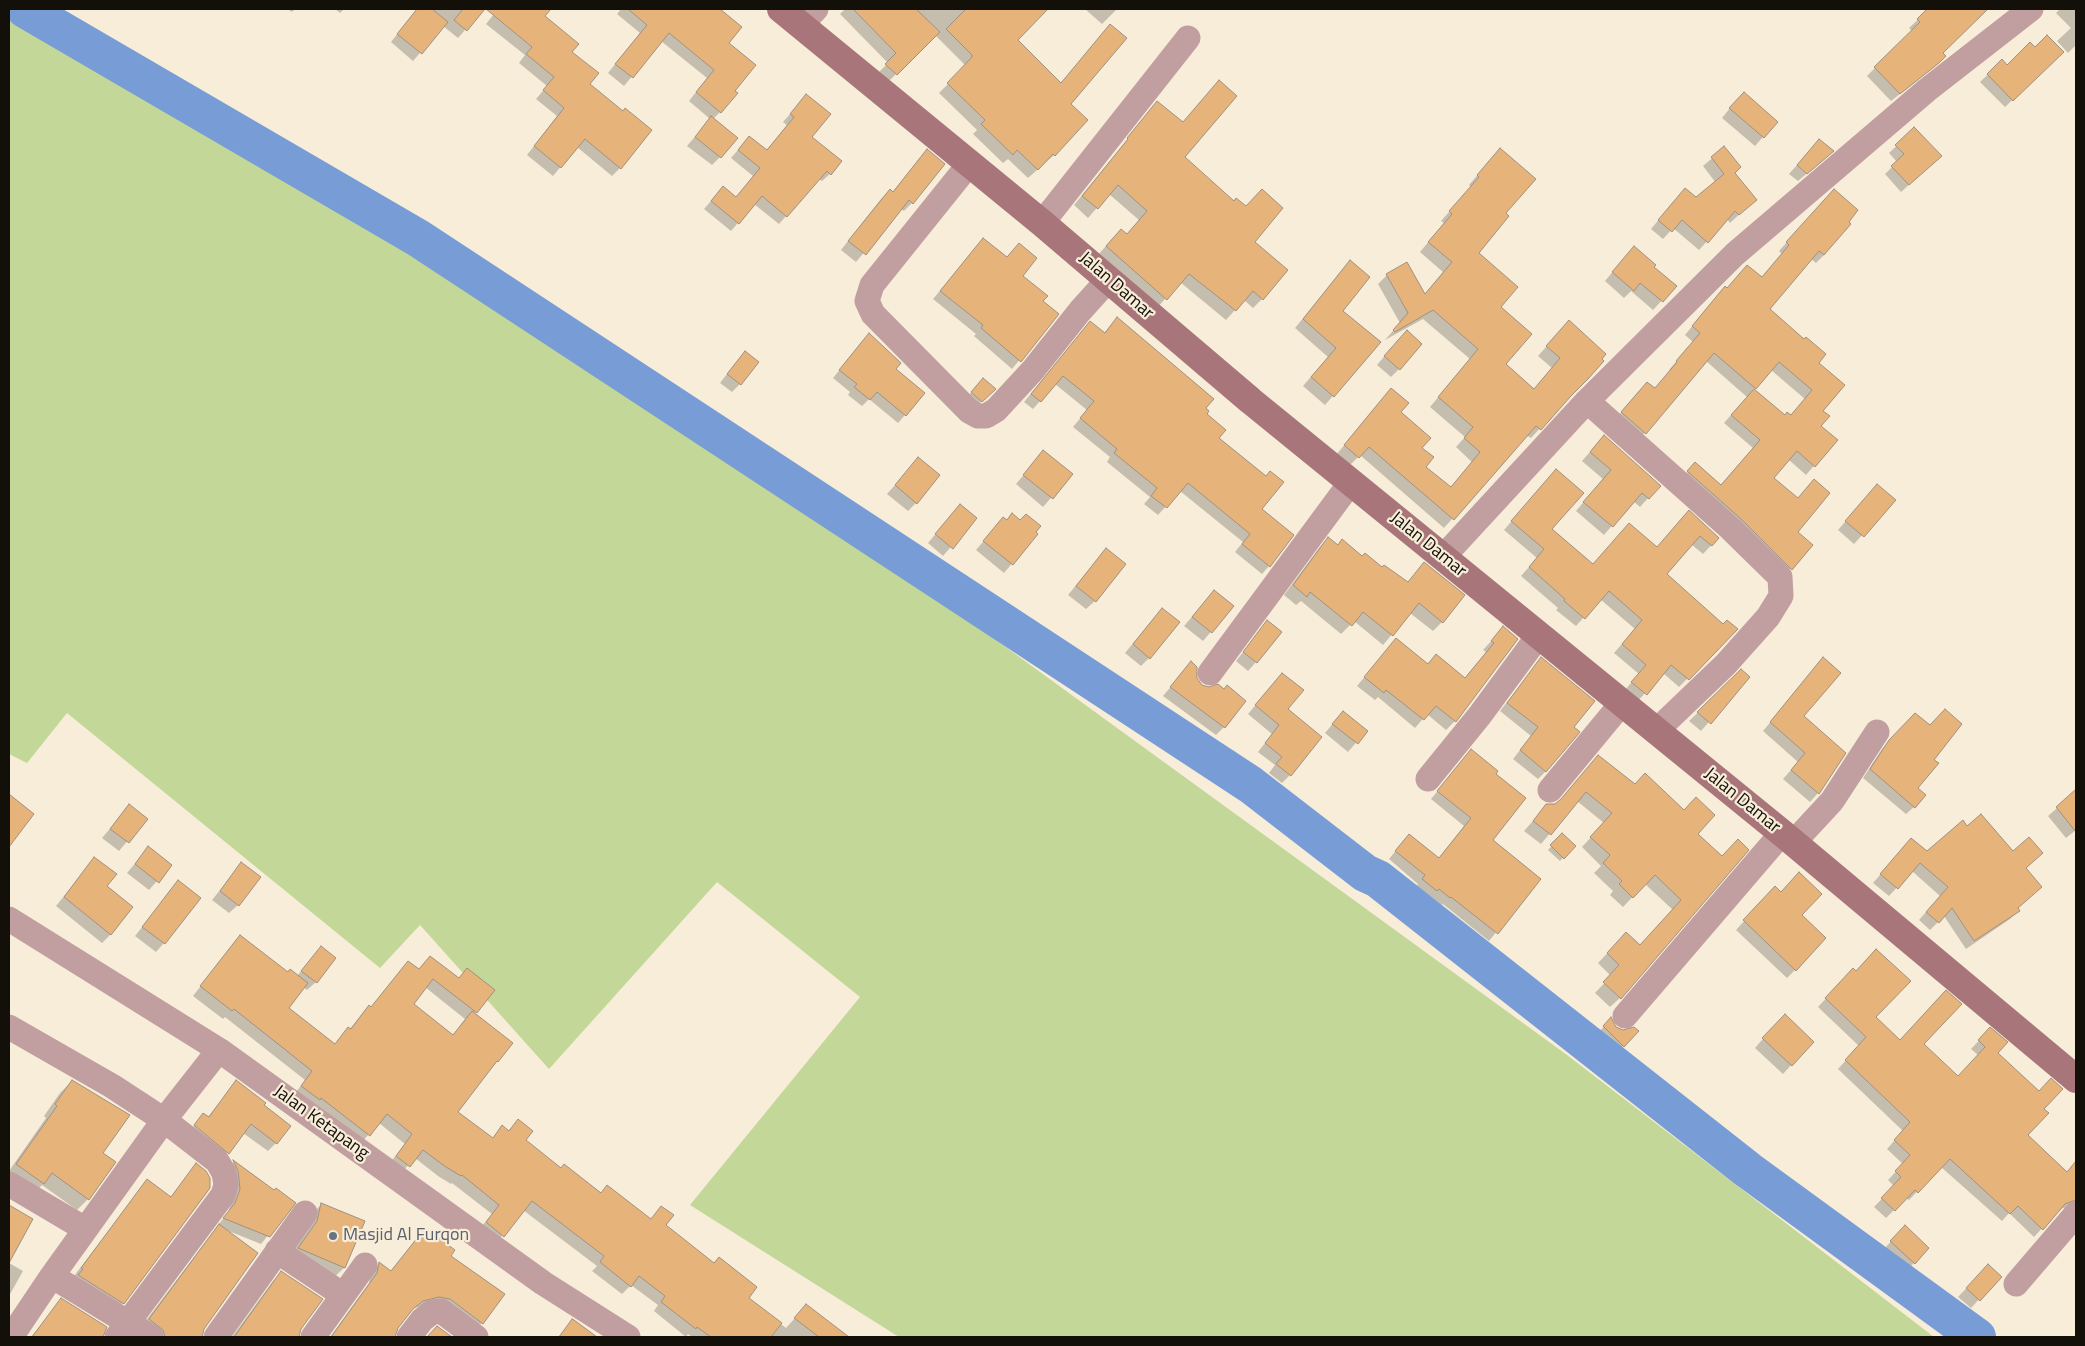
<!DOCTYPE html>
<html>
<head>
<meta charset="utf-8">
<style>
	body { margin:0 }
	#map { position:relative; width:2085px; height:1346px; overflow:hidden; background:#f7edd9; font-family:"Titillium Web",sans-serif }
	canvas { display:block }
	.frame { position:absolute; inset:0; border:10px solid #131009; pointer-events:none }
</style>
</head>
<body>
<div id="map">
<canvas width="2085" height="1346"></canvas>
<div class="frame"></div>
</div>
<script>
const ctx = document.querySelector('canvas').getContext('2d');
ctx.lineJoin = 'round';
function fill(path, color) { ctx.fillStyle = color; ctx.fill(path, 'evenodd'); }
const toPath = rows => new Path2D(rows.map(r => 'M' + r).join(''));
function stroke(path, color, width, dash) { ctx.strokeStyle = color; ctx.lineWidth = width; ctx.lineCap = dash ? 'butt' : 'round'; ctx.setLineDash(dash || []); ctx.stroke(path); }
function drawText(font, color, halo, rows, align = 'center') {
  ctx.font = font + ' "Titillium Web",sans-serif'; ctx.lineWidth = 4.5; ctx.setLineDash([]); ctx.textBaseline = 'middle'; ctx.strokeStyle = halo; ctx.fillStyle = color; for (const [text, x, y, turn = 0] of rows) {
    ctx.save(); ctx.translate(x, y); ctx.rotate((+turn || 0) * Math.PI / 180); ctx.textAlign = isNaN(turn) ? turn : align; if (halo) ctx.strokeText(text, 0, 0); ctx.fillText(text, 0, 0); ctx.restore();
  }
}
const green = toPath([
	[9,14,663,398,1567,1055,1934,1337,899,1337,690,1205,860,997,717,882,549,1069,420,925,380,968,67,713,27,763,9,754]
]);
const shadow = toPath([
	[287,9,295,9,292,12],
	[335,9,344,9,340,13],
	[417,9,471,9,478,15,458,38,443,26,413,61,391,42],
	[498,9,549,9,543,16,571,52,589,84,620,168,612,176,577,147,553,176,527,155,557,116,536,99,547,86,519,63,525,55,486,24],
	[621,9,718,9,741,27,727,43,734,91,720,112,713,119,720,157,712,165,687,146,710,119,689,101,707,78,661,41,624,86,608,73,640,33,617,14],
	[845,9,996,9,1003,16,1010,9,1046,9,1016,40,1070,104,1054,155,1028,178,1008,159,1003,163,973,134,977,130,939,93,964,68,964,64,935,35,887,83,877,74,888,63,840,14],
	[1085,9,1117,9,1102,24],
	[1929,9,1987,9,1942,53,1929,71,1891,101,1867,76,1912,31,1909,28],
	[2060,9,2076,9,2076,45,2068,53,2057,41,2071,28,2056,13],
	[2035,49,2062,52,2005,107,1980,82,2002,61,2007,66],
	[806,96,811,138,830,174,822,181,819,179,779,224,754,204,731,231,704,209,716,195,736,198,753,176,731,158,749,137,766,151,787,125,783,122],
	[1735,102,1776,122,1755,146,1722,118],
	[1157,103,1183,157,1253,242,1262,299,1253,308,1244,300,1226,320,1180,282,1157,308,1098,255,1112,239,1127,235,1139,220,1109,194,1088,218,1074,205],
	[1914,129,1933,163,1901,192,1885,174,1897,162,1889,153],
	[1724,148,1733,173,1755,200,1730,223,1727,219,1699,250,1673,228,1663,239,1651,229,1677,198,1696,199,1716,183,1703,166],
	[1811,149,1824,159,1798,181,1789,174],
	[919,159,912,203,904,211,901,209,856,262,841,250,881,199,890,191,892,193],
	[1491,159,1504,214,1477,253,1500,307,1504,364,1534,390,1552,368,1538,356,1560,331,1567,399,1531,438,1526,435,1444,528,1360,455,1349,466,1336,455,1391,389,1399,412,1425,467,1450,488,1472,462,1456,447,1465,437,1430,407,1470,359,1423,319,1385,340,1400,323,1378,284,1387,275,1424,295,1443,272,1420,252,1444,223,1441,221,1471,187,1469,185],
	[1826,198,1824,255,1816,263,1811,259,1768,309,1817,363,1822,411,1820,426,1836,440,1806,475,1788,459,1772,478,1796,532,1811,545,1783,577,1680,480,1695,464,1720,486,1753,448,1724,423,1747,397,1706,361,1637,442,1614,421,1639,391,1654,390,1670,371,1669,370,1693,342,1685,335,1717,296,1726,289,1761,278,1782,254,1779,251],
	[1771,370,1805,399,1790,416,1785,416,1753,390],
	[983,240,1006,258,1019,244,1022,276,1041,302,1057,315,1012,369,974,336,976,334,933,299],
	[1626,256,1652,267,1675,286,1653,310,1631,291,1624,298,1605,281],
	[1350,261,1342,311,1379,343,1325,405,1303,386,1328,357,1295,328],
	[1117,319,1202,389,1205,414,1218,438,1269,566,1262,574,1235,552,1243,542,1180,491,1158,515,1144,504,1150,497,1107,462,1110,457,1073,427,1087,410,1055,384,1033,409,1024,402,1083,330,1104,333],
	[869,334,894,370,905,415,898,423,869,399,862,406,848,395,850,392,833,378],
	[1398,340,1399,369,1391,377,1377,365],
	[737,361,740,384,732,392,720,383],
	[983,380,986,397,973,409,963,401],
	[1596,445,1659,486,1640,507,1633,501,1604,535,1576,511,1603,479,1582,461],
	[1043,452,1071,475,1043,507,1016,484],
	[918,459,916,503,908,511,887,494],
	[1548,479,1551,529,1593,565,1657,548,1680,520,1718,538,1703,554,1691,544,1665,574,1723,626,1736,629,1679,687,1663,673,1637,702,1624,691,1639,674,1614,653,1635,629,1600,599,1576,626,1556,610,1558,608,1521,576,1537,558,1504,530],
	[1869,494,1894,500,1854,544,1838,530],
	[960,505,976,518,943,556,928,543],
	[1003,519,1037,534,1004,573,976,550],
	[1328,539,1337,546,1362,558,1407,583,1424,564,1442,622,1433,631,1410,613,1383,645,1354,621,1341,634,1301,601,1296,605,1284,595,1319,548],
	[1106,549,1095,601,1086,609,1068,595],
	[1214,591,1232,607,1203,641,1184,626],
	[1154,618,1149,658,1141,666,1125,653],
	[1267,622,1256,662,1248,671,1236,661],
	[1503,628,1517,639,1455,721,1446,730,1427,714,1415,728,1378,697,1375,700,1357,686,1396,639,1427,664,1436,656,1464,679,1486,652,1483,650],
	[1541,659,1572,727,1546,771,1538,779,1513,759,1531,736,1500,711],
	[1823,659,1802,716,1845,753,1818,793,1810,802,1783,779,1798,762,1763,731],
	[1191,663,1195,679,1224,727,1216,735,1163,696],
	[1741,671,1748,677,1701,731,1689,721],
	[1282,674,1286,710,1290,775,1282,783,1269,773,1275,765,1258,752,1272,734,1248,714],
	[1915,714,1933,760,1916,788,1914,807,1906,814,1863,778,1882,749],
	[1335,721,1366,731,1348,752,1325,733],
	[1471,751,1491,840,1539,879,1489,941,1443,904,1442,905,1430,896,1428,897,1416,887,1418,884,1389,859,1402,843,1438,859,1464,826,1431,799],
	[1598,756,1696,834,1722,858,1620,998,1610,1007,1595,993,1611,976,1598,963,1617,943,1639,946,1673,910,1645,884,1623,907,1610,895,1613,891,1594,873,1601,866,1582,847,1604,823,1577,801,1541,844,1524,831,1547,805,1558,803],
	[2071,796,2076,802,2076,830,2066,838,2048,816],
	[129,806,146,819,119,851,102,838],
	[1967,827,2025,869,2017,908,2018,911,2010,919,1966,949,1944,916,1930,930,1919,920,1940,896,1912,871,1889,896,1873,883,1903,848,1927,853],
	[1562,835,1574,846,1560,861,1548,850],
	[148,848,171,865,149,890,127,873],
	[94,859,106,887,111,934,102,943,56,906],
	[241,864,238,905,229,913,212,900],
	[178,882,164,943,156,952,135,936],
	[1767,896,1801,916,1795,970,1787,978,1736,930],
	[240,936,288,974,297,976,321,947,316,982,307,990,303,987,287,1008,334,1045,348,1029,349,1030,361,1015,369,1006,371,1008,408,962,418,970,430,958,458,979,467,969,493,990,474,1014,511,1044,456,1112,492,1139,502,1127,508,1131,518,1121,524,1141,561,1169,600,1194,650,1220,661,1207,664,1226,713,1264,719,1258,747,1298,786,1328,806,1306,847,1337,692,1337,688,1334,686,1337,654,1311,658,1305,631,1285,622,1294,592,1271,597,1266,523,1210,495,1244,478,1231,492,1214,452,1183,451,1184,438,1176,415,1158,400,1174,388,1165,405,1144,379,1123,360,1144,294,1095,305,1080,225,1017,223,1019,193,996],
	[425,987,465,1019,452,1036,412,1005],
	[1845,978,1875,1018,1900,1041,1922,1044,1958,1078,1978,1055,1971,1049,1990,1029,1996,1053,2042,1109,2026,1135,2076,1180,2076,1206,2073,1209,2063,1208,2059,1210,2034,1237,2009,1213,2002,1221,1941,1167,1909,1200,1906,1198,1886,1218,1874,1207,1894,1186,1888,1180,1903,1164,1887,1149,1903,1131,1838,1069,1859,1046,1818,1007],
	[1611,1019,1623,1046,1615,1054,1595,1036],
	[1776,1024,1812,1042,1783,1074,1755,1048],
	[72,1081,102,1153,88,1199,77,1210,42,1185,32,1195,9,1179,9,1171,46,1118,44,1116,60,1093],
	[236,1082,262,1106,276,1143,268,1151,243,1133,220,1161,187,1134,203,1115,207,1118],
	[233,1162,274,1192,294,1203,261,1244,226,1230,201,1337,154,1337,141,1327,228,1212,233,1197,226,1169],
	[196,1165,123,1303,116,1310,74,1276,147,1181,170,1198],
	[321,1205,364,1222,344,1268,331,1280,286,1261,308,1217],
	[9,1207,31,1219,9,1260],
	[425,1229,449,1256,503,1294,482,1323,473,1331,430,1304,414,1308,407,1314,394,1334,394,1337,330,1337,369,1283,371,1272,379,1264,390,1272],
	[1897,1235,1928,1249,1905,1272,1883,1250],
	[9,1263,23,1271,9,1296],
	[281,1273,300,1328,298,1337,232,1337,273,1281],
	[1980,1274,2000,1277,1971,1308,1958,1297],
	[61,1300,101,1336,102,1337,31,1337],
	[573,1320,594,1337,558,1337]
]);
const river = toPath([
	[25,9,418,238,1251,785,1365,873,1378,879,1748,1170,1977,1337]
]);
const building = toPath([
	[417,9,432,9,448,22,422,54,397,34,417,9],
	[463,9,485,9,467,31,454,20,463,9],
	[486,9,551,9,545,16,579,44,572,52,599,73,590,84,623,111,625,108,652,130,621,169,585,139,561,168,534,146,564,108,543,90,554,77,526,54,532,47,486,9],
	[628,9,720,9,742,27,729,43,756,65,735,91,738,93,721,113,696,92,714,70,669,33,633,78,615,64,647,25,628,9],
	[853,9,916,9,940,32,897,75,885,64,896,53,853,9],
	[966,9,1048,9,1018,40,1061,83,1110,24,1127,38,1071,104,1088,120,1055,156,1053,154,1038,170,1017,150,1013,155,981,124,985,120,947,83,972,57,972,55,946,29,966,9],
	[1927,9,1988,9,1943,53,1946,56,1939,63,1900,94,1874,67,1920,22,1917,19,1927,9],
	[2047,35,2064,52,2013,101,1987,74,2002,59,2007,65,2030,42,2035,47,2047,35],
	[1219,80,1237,96,1185,157,1234,201,1236,198,1246,206,1262,189,1283,208,1255,242,1288,270,1263,300,1253,291,1236,311,1189,274,1167,300,1106,246,1121,229,1127,234,1147,211,1118,185,1098,209,1082,196,1128,139,1127,138,1157,101,1183,122,1219,80],
	[1744,92,1778,122,1764,138,1729,108,1744,92],
	[806,94,831,114,812,137,842,161,831,175,827,171,787,217,762,196,739,224,711,201,723,186,736,197,760,168,738,150,749,136,767,150,794,117,790,114,806,94],
	[711,116,738,138,721,158,695,137,711,116],
	[1914,127,1942,156,1909,185,1891,166,1904,154,1895,145,1914,127],
	[1819,139,1834,151,1807,174,1797,165,1819,139],
	[1724,146,1741,167,1735,173,1757,200,1739,215,1735,211,1708,243,1682,220,1672,232,1658,220,1685,188,1696,197,1724,174,1711,157,1724,146],
	[1500,148,1536,179,1506,213,1509,216,1479,253,1518,287,1501,307,1532,334,1506,364,1534,389,1560,358,1546,346,1569,320,1606,354,1602,359,1604,361,1588,379,1571,396,1541,430,1536,426,1454,520,1369,447,1359,458,1344,445,1391,388,1409,403,1401,412,1431,438,1422,448,1434,457,1426,467,1451,487,1480,452,1464,438,1473,427,1438,397,1478,349,1433,310,1395,332,1393,330,1408,313,1386,274,1407,262,1425,294,1452,262,1428,242,1452,214,1449,211,1479,177,1477,175,1500,148],
	[927,149,945,164,913,204,909,200,866,255,848,241,890,189,893,192,927,149],
	[1834,189,1858,210,1849,222,1851,224,1824,255,1819,251,1770,309,1804,339,1806,337,1826,354,1819,363,1845,385,1823,411,1830,416,1821,426,1838,440,1815,467,1797,451,1774,478,1798,498,1814,479,1830,493,1798,532,1813,545,1792,570,1741,519,1687,471,1695,462,1721,485,1760,440,1731,415,1754,389,1785,415,1787,412,1791,415,1812,390,1779,362,1756,389,1714,353,1646,434,1621,412,1647,382,1655,388,1677,362,1676,361,1700,333,1692,326,1725,286,1727,288,1747,265,1762,277,1789,245,1786,242,1834,189],
	[983,238,1007,257,1019,243,1037,258,1023,276,1048,296,1043,301,1059,314,1021,362,981,328,983,325,940,291,983,238],
	[1634,246,1656,265,1654,267,1677,286,1663,302,1640,283,1634,291,1612,272,1634,246],
	[1350,260,1370,277,1343,311,1381,342,1334,397,1311,377,1336,348,1303,319,1350,260],
	[1117,317,1214,399,1206,408,1209,411,1207,414,1226,430,1219,438,1266,476,1270,471,1284,482,1262,509,1294,535,1270,567,1242,544,1250,534,1188,483,1167,508,1151,496,1157,488,1114,453,1117,449,1080,418,1094,401,1063,376,1041,402,1031,394,1090,321,1105,333,1117,317],
	[1407,330,1422,344,1400,370,1384,356,1407,330],
	[869,333,901,363,896,369,925,393,906,416,877,392,870,400,854,387,857,384,839,370,869,333],
	[745,351,759,362,741,385,727,374,745,351],
	[983,378,996,389,982,402,971,392,983,378],
	[1604,435,1661,486,1649,499,1642,493,1613,527,1583,502,1611,470,1590,452,1604,435],
	[1043,450,1073,474,1053,499,1023,475,1043,450],
	[918,457,940,475,917,504,895,485,918,457],
	[1556,469,1584,493,1552,529,1593,564,1629,523,1657,547,1689,510,1719,538,1712,546,1700,536,1667,574,1723,624,1727,620,1738,629,1689,680,1671,665,1647,695,1631,682,1646,665,1622,644,1642,620,1609,591,1585,619,1564,601,1565,599,1529,567,1544,549,1511,521,1556,469],
	[1877,484,1896,500,1864,537,1845,521,1877,484],
	[960,504,977,518,953,549,935,534,960,504],
	[1012,513,1020,520,1026,514,1041,526,1036,532,1038,534,1013,565,983,541,1003,517,1007,520,1012,513],
	[1328,537,1338,545,1342,539,1362,556,1365,553,1382,567,1384,565,1408,582,1424,562,1465,595,1443,623,1419,603,1393,636,1363,612,1352,626,1310,592,1307,597,1293,585,1328,537],
	[1106,548,1126,564,1096,602,1076,586,1106,548],
	[1214,590,1234,606,1212,633,1192,617,1214,590],
	[1162,608,1180,622,1150,659,1133,644,1162,608],
	[1267,620,1282,632,1257,663,1243,652,1267,620],
	[1503,626,1518,639,1456,722,1436,706,1424,720,1386,690,1384,693,1364,677,1396,638,1428,664,1436,654,1465,678,1494,643,1491,641,1503,626],
	[1541,657,1595,701,1574,727,1580,732,1546,772,1520,750,1538,727,1507,703,1541,657],
	[1823,657,1841,673,1804,716,1846,753,1819,794,1791,770,1805,753,1770,722,1823,657],
	[1191,661,1197,667,1197,678,1202,685,1209,687,1218,684,1224,689,1227,685,1246,701,1225,728,1170,687,1191,661],
	[1741,669,1750,677,1711,724,1697,712,1741,669],
	[1282,673,1304,690,1288,709,1322,737,1291,776,1276,764,1282,757,1265,743,1279,725,1255,705,1282,673],
	[1945,709,1962,724,1934,760,1939,763,1918,788,1926,795,1915,808,1870,769,1889,740,1915,713,1930,725,1945,709],
	[1343,711,1368,731,1358,744,1332,724,1343,711],
	[1471,749,1498,771,1496,774,1526,798,1493,840,1541,879,1498,934,1451,897,1450,898,1439,889,1437,891,1422,879,1425,875,1395,851,1409,834,1439,858,1471,818,1437,791,1471,749],
	[1598,755,1635,784,1645,773,1684,810,1696,797,1715,815,1698,834,1722,856,1738,839,1749,850,1621,999,1603,982,1619,965,1607,953,1626,932,1640,945,1681,900,1655,875,1633,898,1619,884,1622,881,1603,863,1610,855,1590,837,1612,813,1586,792,1551,835,1533,821,1546,804,1555,804,1561,799,1598,755],
	[2076,789,2076,832,2056,807,2076,789],
	[9,794,34,814,9,847,9,794],
	[129,804,148,819,129,843,110,829,129,804],
	[1981,814,2013,851,2029,837,2043,853,2026,868,2042,887,2018,908,2020,911,1974,941,1952,908,1939,923,1926,912,1948,887,1920,863,1898,889,1880,874,1911,838,1927,851,1963,820,1967,826,1981,814],
	[1562,833,1576,846,1564,859,1550,845,1562,833],
	[148,846,172,865,159,883,135,864,148,846],
	[94,857,117,874,107,886,133,907,111,935,64,897,94,857],
	[241,862,261,877,239,906,220,891,241,862],
	[1799,872,1822,894,1802,915,1826,938,1796,971,1743,920,1775,886,1781,892,1799,872],
	[178,880,201,898,165,944,142,927,178,880],
	[240,935,288,972,290,969,308,983,289,1008,335,1044,348,1027,351,1029,369,1005,371,1007,408,961,419,969,430,956,459,978,467,968,495,990,477,1013,433,979,414,1004,453,1035,472,1011,513,1043,498,1062,497,1061,458,1112,493,1138,502,1125,509,1131,518,1119,533,1131,526,1140,561,1168,564,1164,601,1193,607,1185,651,1219,661,1206,674,1215,666,1225,714,1263,719,1257,757,1287,749,1298,782,1323,771,1337,711,1337,697,1327,696,1329,661,1302,665,1296,639,1276,631,1287,600,1262,604,1256,532,1201,504,1237,486,1222,499,1205,462,1175,461,1176,446,1167,423,1150,410,1167,396,1156,412,1134,387,1114,370,1136,321,1098,320,1100,301,1086,312,1071,234,1009,232,1011,200,986,240,935],
	[321,946,336,958,317,983,301,971,321,946],
	[1876,949,1911,981,1876,1017,1900,1040,1946,990,1962,1004,1924,1044,1958,1076,1985,1047,1978,1040,1990,1027,2008,1042,1998,1053,2039,1091,2051,1078,2063,1089,2044,1109,2049,1113,2028,1135,2067,1172,2076,1161,2076,1200,2065,1204,2043,1230,2018,1206,2010,1214,1950,1159,1918,1193,1915,1190,1895,1211,1881,1198,1901,1177,1895,1171,1910,1155,1894,1140,1910,1122,1845,1060,1866,1037,1825,998,1853,968,1856,971,1876,949],
	[1785,1014,1814,1042,1792,1066,1762,1038,1785,1014],
	[1611,1017,1616,1027,1623,1030,1634,1027,1639,1031,1624,1047,1603,1026,1611,1017],
	[72,1080,130,1115,103,1153,116,1162,89,1200,52,1173,44,1184,16,1164,57,1106,55,1104,72,1080],
	[236,1080,266,1103,264,1105,291,1126,277,1144,251,1124,229,1154,194,1125,203,1113,209,1117,236,1080],
	[233,1160,274,1190,276,1188,296,1203,270,1237,223,1218,235,1203,240,1189,238,1171,233,1160],
	[196,1163,206,1171,210,1178,210,1188,124,1304,78,1275,83,1269,81,1268,147,1179,171,1197,196,1163],
	[321,1203,365,1221,345,1268,298,1248,317,1221,321,1203],
	[9,1205,33,1219,9,1263,9,1205],
	[219,1224,258,1253,204,1329,202,1337,165,1337,163,1330,149,1319,219,1224],
	[1905,1225,1929,1248,1915,1264,1890,1241,1905,1225],
	[425,1228,455,1250,451,1256,505,1294,483,1324,450,1299,439,1297,423,1301,413,1309,398,1328,395,1337,331,1337,377,1273,379,1262,391,1271,425,1228],
	[1988,1264,2002,1277,1980,1301,1966,1288,1988,1264],
	[281,1271,323,1299,301,1329,299,1337,234,1337,281,1271],
	[61,1298,107,1327,103,1337,32,1337,61,1298],
	[806,1304,849,1337,819,1337,794,1318,806,1304],
	[572,1319,574,1320,597,1337,559,1337,572,1319],
	[437,1326,452,1337,427,1337,437,1326]
]);
const street = toPath([
	[801,25,816,9],
	[970,163,872,285,867,301,873,314,969,411,978,416,986,416,996,410,1033,370,1080,311,1108,280],
	[1042,223,1188,38],
	[1587,401,1731,529,1780,577,1781,596,1768,617,1726,664,1656,731],
	[1443,557,1587,401,1735,254,1927,90,2031,9],
	[1210,673,1351,482],
	[1428,779,1480,715,1539,635],
	[1550,790,1622,703],
	[1793,843,1832,801,1877,732],
	[9,919,219,1050,543,1283,628,1337],
	[1625,1016,1782,833],
	[9,1027,112,1086,164,1120,217,1161,224,1173,226,1185,223,1195,117,1337],
	[9,1184,85,1229],
	[277,1251,343,1295],
	[52,1276,164,1120,219,1050],
	[2016,1284,2076,1214],
	[11,1337,52,1276,151,1337],
	[216,1337,305,1213],
	[313,1337,365,1265],
	[409,1337,422,1320,432,1312,441,1311,476,1337]
]);
const secondary = toPath([
	[781,9,1042,223,1251,401,1782,833,2076,1079]
]);
const markers = [
	[333,1236,5,"#6b7280"]
];
const streetNames = [
	["Jalan Damar",1116,286,41],
	["Jalan Damar",1428,545,39],
	["Jalan Damar",1742,801,39],
	["Jalan Ketapang",321,1123,36]
];
const worshipNames = [
	["Masjid Al Furqon",343,1236]
];
fill(green, '#c2d798');
fill(shadow, '#0003');
stroke(river, '#789dd6', 38);
fill(building, '#e6b37b');
stroke(building, '#9f9081', 1);
stroke(street, '#c19ea0', 25);
stroke(secondary, '#a8767a', 28);
for (const [x, y, r, color] of markers) { const dot = new Path2D(); dot.arc(x, y, r, 0, 2 * Math.PI); ctx.fillStyle = color; ctx.fill(dot); stroke(dot, '#f7edd9', 2); }
drawText('18px', '#131009', '#f7edd9', streetNames);
drawText('18px', '#5b616d', '#f7edd9', worshipNames, 'left');
</script>
</body>
</html>
